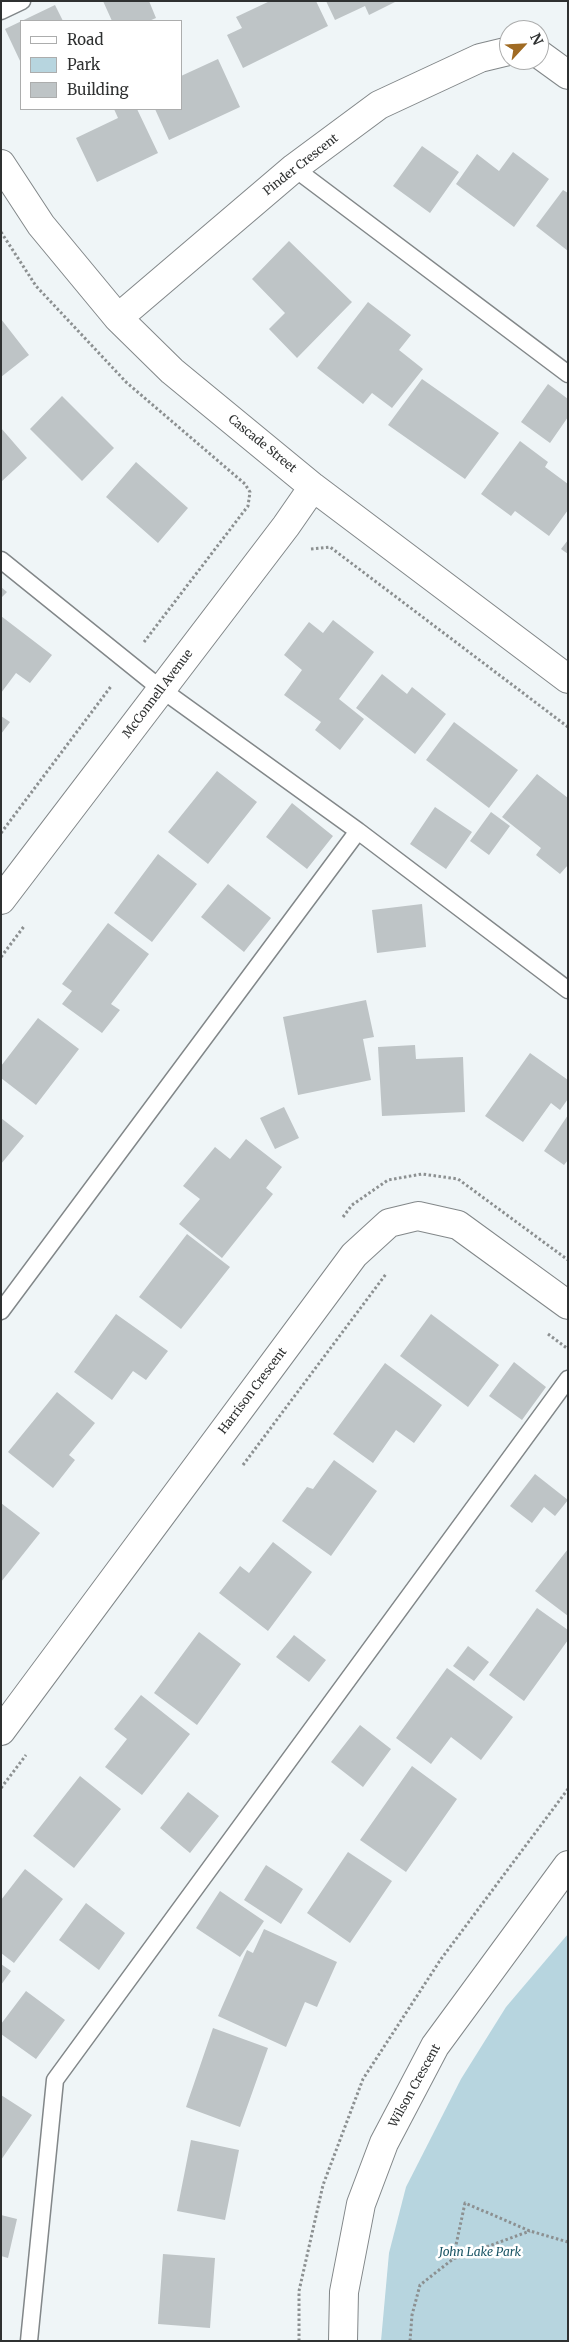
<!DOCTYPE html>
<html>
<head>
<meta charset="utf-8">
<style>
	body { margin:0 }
	#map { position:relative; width:569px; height:2342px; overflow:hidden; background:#eff5f7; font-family:Merriweather,serif }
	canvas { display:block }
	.frame { position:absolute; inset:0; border:2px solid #2f3131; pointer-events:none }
	.legend { position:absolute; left:20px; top:20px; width:162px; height:90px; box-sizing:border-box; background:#fff; border:1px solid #acadad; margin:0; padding:6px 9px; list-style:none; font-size:15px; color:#2f3131 }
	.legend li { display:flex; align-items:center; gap:10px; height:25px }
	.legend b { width:25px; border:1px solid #acadad }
	.north { position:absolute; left:499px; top:20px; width:50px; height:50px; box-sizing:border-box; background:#fff; border:1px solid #acadad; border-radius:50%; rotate:65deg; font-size:14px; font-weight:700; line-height:20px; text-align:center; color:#2f3131 }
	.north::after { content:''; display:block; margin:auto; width:18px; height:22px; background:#a06b23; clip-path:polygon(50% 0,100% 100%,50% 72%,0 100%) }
</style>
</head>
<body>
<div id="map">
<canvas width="569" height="2342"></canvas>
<div class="frame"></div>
<ul class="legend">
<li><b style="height:6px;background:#fff"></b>Road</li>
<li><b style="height:14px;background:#b7d5df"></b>Park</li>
<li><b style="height:14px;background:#bec4c6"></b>Building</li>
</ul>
<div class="north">N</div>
</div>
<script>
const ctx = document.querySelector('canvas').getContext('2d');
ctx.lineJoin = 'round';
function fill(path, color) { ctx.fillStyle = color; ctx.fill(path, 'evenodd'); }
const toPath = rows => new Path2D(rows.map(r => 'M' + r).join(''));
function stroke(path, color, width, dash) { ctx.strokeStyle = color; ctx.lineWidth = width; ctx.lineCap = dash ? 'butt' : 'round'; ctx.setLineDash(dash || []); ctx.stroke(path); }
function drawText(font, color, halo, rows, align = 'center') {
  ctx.font = font + ' Merriweather,serif'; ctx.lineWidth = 5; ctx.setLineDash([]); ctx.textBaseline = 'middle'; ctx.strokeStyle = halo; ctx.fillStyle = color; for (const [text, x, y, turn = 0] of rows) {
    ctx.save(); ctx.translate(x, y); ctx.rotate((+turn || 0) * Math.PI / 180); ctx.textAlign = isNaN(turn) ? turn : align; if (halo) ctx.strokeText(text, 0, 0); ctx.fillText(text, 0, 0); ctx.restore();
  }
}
const green = toPath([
	[568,1934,568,2341,381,2341,389,2253,406,2187,461,2079,506,2007]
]);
const building = toPath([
	[103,1,149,1,156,18,149,21,112,21],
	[270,1,316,1,328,26,243,68,227,35,242,28,236,17],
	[326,1,397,1,369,15,365,6,335,20],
	[55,5,63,21,21,21,21,63,5,29],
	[218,59,240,107,169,140,155,109,181,109,181,76],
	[114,109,137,109,158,153,97,182,76,138,118,118],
	[422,146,459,172,430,213,393,186],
	[513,152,549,179,514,227,456,184,477,154,499,171],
	[563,190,568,193,568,251,536,226],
	[289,241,352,302,297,358,269,329,285,313,252,279],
	[368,302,411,335,399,350,423,369,392,408,372,393,363,404,317,368],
	[1,319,29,355,1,377],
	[422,379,499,433,465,479,388,425],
	[548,384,568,399,568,417,550,443,521,422],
	[62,396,114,448,82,481,30,429],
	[1,428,27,458,1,482],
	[520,441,548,462,545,467,568,484,568,510,549,536,515,511,511,516,481,494],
	[136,462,188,508,158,543,106,497],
	[568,540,568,554,561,549],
	[1,587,7,592,1,598],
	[1,616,52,655,30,683,16,673,1,693],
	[333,620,374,652,339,699,364,719,340,750,315,730,321,722,284,695,302,670,284,655,309,622,323,633],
	[382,674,407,694,412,687,446,714,415,754,356,708],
	[1,716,10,722,1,734],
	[454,722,518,770,489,808,426,760],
	[217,771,257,802,208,864,168,832],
	[537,774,568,798,568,865,560,874,536,855,541,848,502,817],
	[292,803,333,836,307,869,266,837],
	[435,807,472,832,446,869,410,844],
	[491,812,510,826,489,855,470,841],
	[158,854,197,884,152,942,114,913],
	[228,884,271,918,244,952,201,917],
	[422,904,426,947,377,953,372,910],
	[108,923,149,954,111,1004,120,1010,102,1033,62,1004,72,991,62,984],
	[366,1000,374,1037,363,1039,371,1080,298,1095,283,1017],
	[38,1018,79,1049,36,1105,1,1078,1,1066],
	[415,1045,416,1059,463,1057,465,1112,382,1116,378,1047],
	[530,1053,568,1080,568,1099,560,1110,551,1103,523,1142,485,1116],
	[284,1107,299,1138,275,1149,260,1118],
	[568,1115,568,1160,564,1165,544,1151],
	[1,1118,24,1136,1,1164],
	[246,1139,282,1167,266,1188,273,1194,222,1258,179,1224,200,1199,183,1186,215,1147,230,1159],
	[187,1234,230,1267,181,1329,139,1297],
	[116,1314,168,1351,146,1380,133,1371,112,1400,74,1372],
	[431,1314,499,1365,468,1407,400,1356],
	[514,1362,546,1387,522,1420,489,1396],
	[385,1363,442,1405,414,1443,396,1430,373,1463,333,1434],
	[57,1392,95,1423,69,1455,75,1460,53,1488,8,1452],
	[334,1460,377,1491,331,1556,282,1521,307,1487,313,1489],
	[535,1474,568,1500,555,1516,544,1507,532,1523,510,1506],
	[1,1503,40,1533,1,1582],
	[273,1542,312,1572,268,1631,219,1593,240,1566,249,1573],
	[568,1549,568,1616,535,1591],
	[537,1608,568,1630,568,1640,524,1701,489,1675],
	[199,1632,241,1664,197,1725,154,1693],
	[294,1635,326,1660,309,1682,276,1657],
	[468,1646,489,1662,474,1681,453,1666],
	[447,1668,513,1717,481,1760,451,1737,431,1764,396,1738],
	[141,1695,190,1734,142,1795,105,1767,127,1739,114,1729],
	[360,1725,391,1749,363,1787,331,1762],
	[412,1766,457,1799,406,1872,360,1840],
	[80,1776,121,1809,74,1868,33,1836],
	[188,1792,219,1816,190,1853,160,1828],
	[348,1852,392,1881,350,1943,307,1913],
	[266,1865,303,1889,281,1924,244,1900],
	[25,1869,63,1899,14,1963,1,1953,1,1900],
	[220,1891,264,1921,240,1957,196,1928],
	[86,1903,125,1933,99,1970,59,1940],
	[264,1929,337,1962,317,2007,305,2002,286,2047,218,2016,247,1950,253,1953],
	[1,1964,11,1971,1,1985],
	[26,1991,65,2020,36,2059,1,2034,1,2024],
	[213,2028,268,2048,240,2127,186,2107],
	[1,2095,32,2115,1,2160],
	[191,2140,239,2150,225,2220,177,2211],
	[1,2215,17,2219,8,2258,1,2256],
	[163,2254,215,2258,210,2328,158,2324]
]);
const path = toPath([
	[1,232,36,286,126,382,245,484,250,492,248,506,144,642],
	[311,549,330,547,568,727],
	[1,833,112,685],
	[1,957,25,925],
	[343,1217,352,1205,388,1180,422,1174,458,1179,568,1260],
	[548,1334,568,1349],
	[243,1465,386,1274],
	[1,1788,26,1755],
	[453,2259,465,2203,530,2231,568,2242],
	[299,2341,299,2291,323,2185,363,2079,441,1959,568,1789],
	[410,2341,412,2315,420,2285,453,2259,530,2231]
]);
const lane = toPath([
	[1,11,22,1],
	[294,168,568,374],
	[1,560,161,689,358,831,568,990],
	[1,1311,358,831],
	[29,2341,55,2080,568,1379]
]);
const street = toPath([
	[539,54,568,75],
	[1,164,41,225,118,318,172,371,313,487,568,679],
	[118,318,294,168,379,105,480,58,509,51],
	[1,900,286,526,313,487],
	[1,1731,354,1255,389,1223,418,1216,458,1225,568,1305]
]);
const secondary = toPath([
	[343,2341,344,2292,361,2204,384,2143,435,2046,568,1865]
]);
const streetNames = [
	["Pinder Crescent",301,165,-38],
	["Cascade Street",262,444,39],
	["McConnell Avenue",158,694,-53],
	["Harrison Crescent",253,1391,-53],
	["Wilson Crescent",415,2086,-61]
];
const parkNames = [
	["John Lake Park",480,2253]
];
fill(green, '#b7d5df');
fill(building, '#bec4c6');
stroke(lane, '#828789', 19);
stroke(street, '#828789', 30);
stroke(secondary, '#828789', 30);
stroke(path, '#8c9091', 3, [2.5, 2.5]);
stroke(lane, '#fff', 16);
stroke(street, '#fff', 28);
stroke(secondary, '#fff', 28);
drawText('12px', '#2f3131', '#fff', streetNames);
drawText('italic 12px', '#1b5666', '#fff', parkNames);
</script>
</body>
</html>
